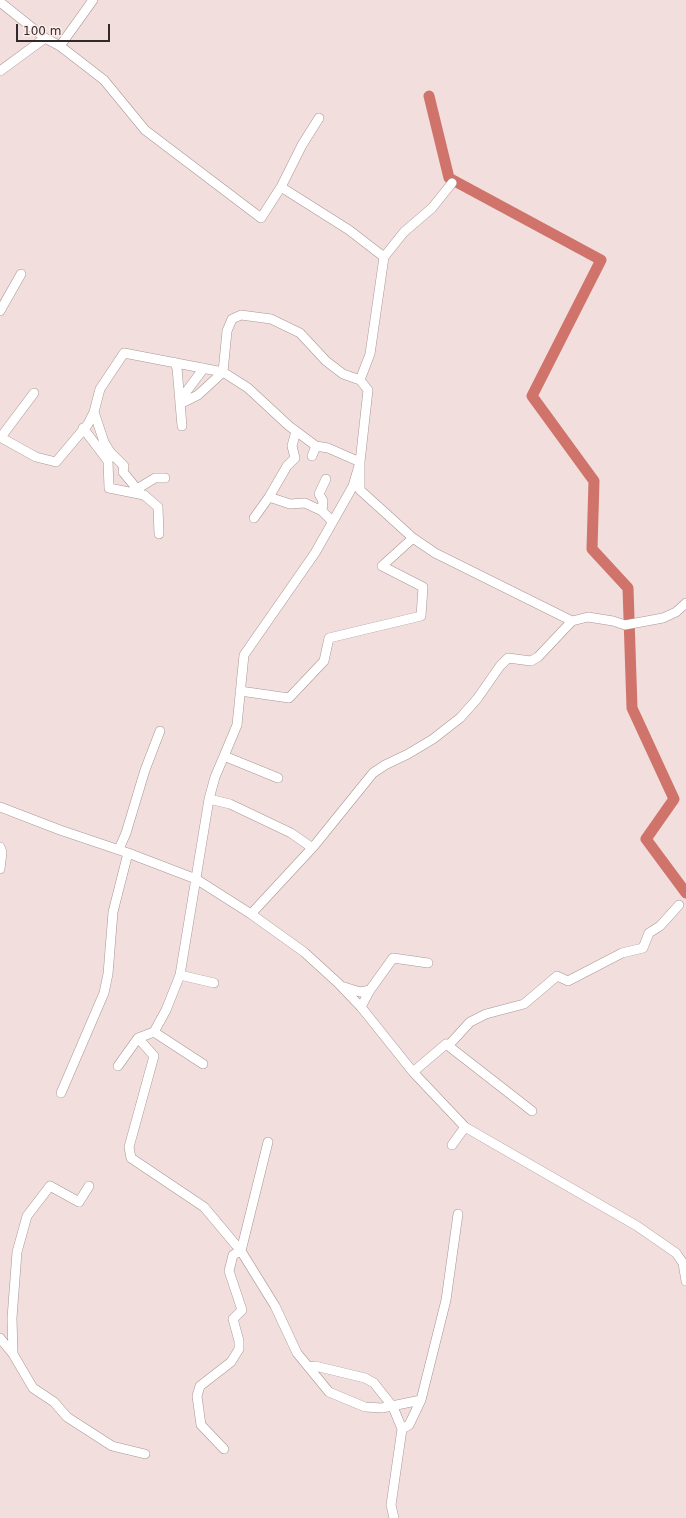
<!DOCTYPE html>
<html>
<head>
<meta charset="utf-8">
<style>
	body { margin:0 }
	#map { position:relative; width:686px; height:1518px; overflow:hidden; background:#f2dfdd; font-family:"DejaVu Sans",sans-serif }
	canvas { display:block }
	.scale { position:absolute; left:16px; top:24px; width:94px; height:18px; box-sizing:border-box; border:2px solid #322a2a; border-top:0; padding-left:5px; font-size:12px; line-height:14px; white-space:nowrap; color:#322a2a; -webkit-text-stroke:3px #fdedeb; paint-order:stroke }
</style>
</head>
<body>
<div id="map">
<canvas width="686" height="1518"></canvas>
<div class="scale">100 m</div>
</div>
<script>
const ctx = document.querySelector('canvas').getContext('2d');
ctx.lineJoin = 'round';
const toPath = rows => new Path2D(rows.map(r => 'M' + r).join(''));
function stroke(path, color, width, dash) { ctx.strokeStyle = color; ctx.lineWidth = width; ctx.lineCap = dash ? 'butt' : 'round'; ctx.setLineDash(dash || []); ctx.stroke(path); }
const river = toPath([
	[429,96,449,178,601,260,532,396,594,481,592,549,628,588,632,708,674,799,646,839,686,893]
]);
const minor = toPath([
	[0,2,45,38,60,46,104,80,145,130,261,218,281,187,302,145,319,118],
	[60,46,93,0],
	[0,71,45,38],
	[281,187,349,230,384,257],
	[0,311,21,274],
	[174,362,177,368,182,426],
	[180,400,204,368],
	[180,404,198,395,223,372,227,331,232,319,241,315,271,319,300,333,326,361,343,374,360,380],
	[94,412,104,442,110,452,124,466,123,472,137,489,155,478,165,478],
	[83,428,108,461,109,488,144,495,158,507,159,534],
	[0,437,36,457,56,462,88,424,94,412,100,389,124,353,223,372,248,388,289,426,316,446,328,448,360,462,360,490,413,538,435,553,572,621],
	[1,437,34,393],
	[312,456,316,446],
	[326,479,319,494,323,501,322,511,332,521],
	[269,497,287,466,295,458,292,446,296,431],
	[254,518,269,497,290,504,305,503,322,511],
	[240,691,289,698,324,661,329,638,421,616,423,587,382,566,413,538],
	[224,756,237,725,244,655,315,553,353,486,360,462,368,390,360,380,370,354,384,257,404,232,432,208,452,183],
	[209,799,230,804,291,833,311,847],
	[0,807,60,830,128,853,196,879,251,914,314,846,373,773,385,765,408,754,433,739,460,718,477,699,500,666,508,658,531,661,538,657,572,621,588,617,613,621,625,625,663,618,676,612,686,603],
	[0,847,2,852,0,869],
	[119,849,126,833,145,770,160,731],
	[251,914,304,952,338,983,361,1007,413,1072,446,1044,532,1111],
	[180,975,214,983],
	[341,986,360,992,370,990,361,1007],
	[370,990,393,958,428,963],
	[154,1032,203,1064],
	[138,1038,154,1056,129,1147,131,1158,204,1207,241,1251,275,1306,297,1353,329,1392,365,1407,382,1408,421,1400],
	[448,1046,470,1022,486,1014,524,1004,557,976,568,981,622,953,643,948,649,933,660,926,679,905],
	[118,1066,138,1038,154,1032,166,1010,180,975,209,799,215,777,224,756,278,778],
	[413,1072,465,1127,637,1226,676,1253,683,1263,686,1281],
	[61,1093,104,993,108,974,113,912,128,853],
	[452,1145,465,1127],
	[0,1338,13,1354,33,1388,54,1402,67,1417,112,1446,145,1454],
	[13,1354,12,1318,17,1252,27,1216,50,1186,79,1202,89,1186],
	[310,1367,315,1366,365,1378,374,1383,393,1407,402,1429,391,1505,394,1518],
	[402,1429,409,1425,421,1400,446,1300,458,1214],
	[224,1449,201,1425,197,1396,200,1386,231,1362,239,1349,239,1341,233,1319,242,1310,229,1271,233,1255,241,1251,268,1142]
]);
stroke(river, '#d0746b', 11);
stroke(minor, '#a89694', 10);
stroke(minor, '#fff', 9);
</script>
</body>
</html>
